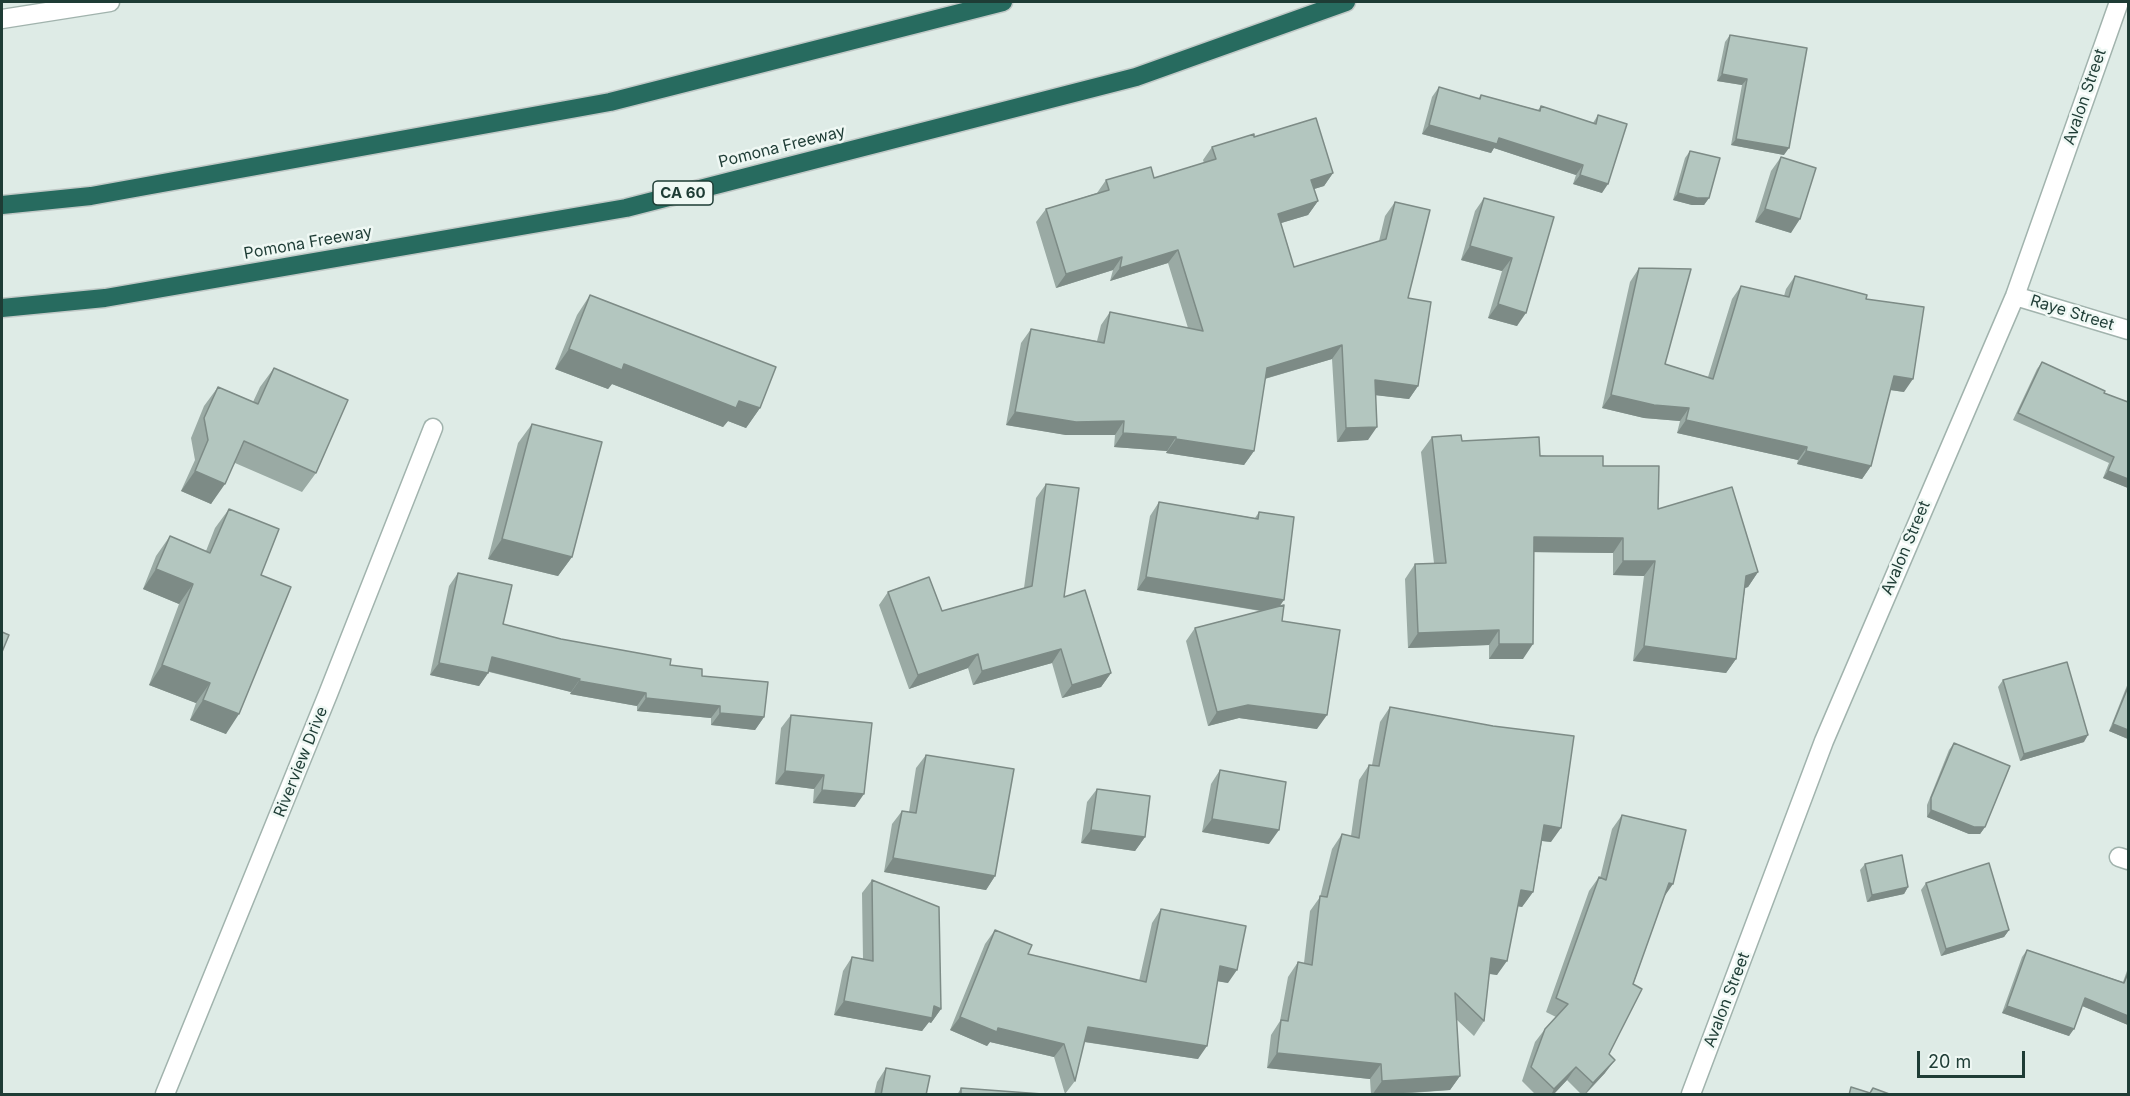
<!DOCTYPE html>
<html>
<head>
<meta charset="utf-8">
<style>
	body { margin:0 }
	#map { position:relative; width:2130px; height:1096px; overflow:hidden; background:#deebe6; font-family:Inter,sans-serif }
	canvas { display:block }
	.frame { position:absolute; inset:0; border:3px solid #1e3c35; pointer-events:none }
	.scale { position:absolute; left:1917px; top:1051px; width:108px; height:27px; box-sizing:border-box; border:3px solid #1e3c35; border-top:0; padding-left:8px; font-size:18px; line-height:21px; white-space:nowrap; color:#1e3c35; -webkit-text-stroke:4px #eff8f4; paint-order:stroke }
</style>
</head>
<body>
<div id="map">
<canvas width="2130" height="1096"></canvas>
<div class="frame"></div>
<div class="scale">20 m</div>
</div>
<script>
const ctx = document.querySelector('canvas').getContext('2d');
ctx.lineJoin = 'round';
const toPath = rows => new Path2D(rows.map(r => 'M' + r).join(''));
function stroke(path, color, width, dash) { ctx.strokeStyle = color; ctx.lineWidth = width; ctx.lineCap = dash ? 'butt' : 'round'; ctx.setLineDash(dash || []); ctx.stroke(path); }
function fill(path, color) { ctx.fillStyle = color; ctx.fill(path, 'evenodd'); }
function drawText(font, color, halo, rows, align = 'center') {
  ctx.font = font + ' Inter,sans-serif'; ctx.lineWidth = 5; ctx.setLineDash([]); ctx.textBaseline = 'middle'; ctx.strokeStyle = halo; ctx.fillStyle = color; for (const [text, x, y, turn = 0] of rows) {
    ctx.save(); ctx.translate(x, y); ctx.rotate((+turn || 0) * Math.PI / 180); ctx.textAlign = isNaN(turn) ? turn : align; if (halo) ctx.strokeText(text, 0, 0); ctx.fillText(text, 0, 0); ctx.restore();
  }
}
const minor = toPath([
	[2015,296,2128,330],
	[2119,857,2128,860],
	[165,1094,328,694,433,428],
	[1691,1094,1824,741,2015,296,2119,2]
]);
const tertiary = toPath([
	[2,19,110,2]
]);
const motorway = toPath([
	[2,205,91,196,610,102,1003,2],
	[2,308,105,298,626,208,1136,77,1346,2]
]);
const wall = toPath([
	[1730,35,1784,155,1731,145,1742,85,1717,81,1725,42],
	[1439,87,1478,99,1481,95,1538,110,1541,106,1593,123,1598,115,1602,193,1573,184,1576,175,1494,148,1491,153,1422,134,1432,97],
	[1254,137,1333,173,1324,186,1314,189,1318,201,1308,215,1281,223,1294,267,1379,241,1385,216,1395,202,1408,298,1418,386,1409,399,1376,395,1368,440,1337,442,1332,359,1265,379,1254,451,1244,465,1166,453,1167,451,1114,447,1115,435,1066,435,1006,425,1021,343,1031,329,1097,341,1101,325,1110,312,1188,328,1168,263,1110,281,1113,270,1056,288,1036,222,1046,209,1097,193,1106,180,1154,178,1204,163,1203,160,1212,147],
	[1690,151,1709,198,1704,205,1692,205,1673,200,1685,158],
	[1781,157,1791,233,1755,222,1771,171],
	[1484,198,1554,217,1517,326,1488,318,1502,271,1461,260,1475,211],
	[1639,268,1665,364,1708,377,1732,299,1741,286,1784,296,1786,289,1795,276,1866,299,1904,392,1890,390,1871,466,1862,479,1797,464,1798,460,1677,433,1680,421,1644,418,1602,408,1630,282],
	[590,295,760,408,746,428,728,421,723,427,612,384,608,389,555,369,577,315],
	[2042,362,2104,393,2128,402,2128,488,2103,478,2109,463,2013,420,2037,369],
	[274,368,316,473,302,492,235,463,211,504,181,491,195,460,191,438,204,406,218,387,253,402,260,387],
	[532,424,572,557,558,576,488,559,518,443],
	[1432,437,1462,441,1603,466,1658,509,1758,572,1748,587,1745,588,1736,659,1726,673,1633,661,1644,576,1613,575,1613,553,1534,552,1523,659,1489,659,1489,645,1408,648,1405,579,1415,564,1434,563,1421,452],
	[1046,484,1064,597,1111,673,1101,687,1062,698,1052,663,973,685,968,668,909,689,879,605,888,592,942,611,1024,588,1036,498],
	[1159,502,1255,518,1259,512,1280,606,1282,621,1317,729,1239,718,1208,726,1186,641,1195,628,1260,611,1137,590,1150,516],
	[229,509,261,575,226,734,190,720,196,703,149,685,179,604,143,589,156,556,170,536,206,551,215,528],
	[458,573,503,624,561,639,670,665,702,676,764,717,755,730,711,725,711,718,637,711,637,706,570,694,571,692,489,672,479,686,430,675,449,586],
	[2003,680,2084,742,2020,761,1998,687],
	[2128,683,2128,739,2109,731],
	[1390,707,1551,842,1542,841,1533,892,1522,907,1518,906,1497,975,1489,974,1484,1021,1474,1036,1456,1019,1460,1076,1450,1090,1386,1095,1371,1095,1370,1079,1267,1068,1271,1035,1280,1021,1288,977,1298,962,1304,963,1310,911,1320,897,1332,849,1342,834,1351,836,1359,780,1369,765,1372,765,1380,722],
	[791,715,855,807,813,803,814,789,775,784,781,728],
	[1954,743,1985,827,1980,834,1969,834,1927,817,1927,805,1949,750],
	[926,755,995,876,986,890,884,872,892,824,902,811,909,812,916,768],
	[1220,770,1269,844,1202,832,1211,784],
	[1097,789,1145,837,1135,851,1081,843,1087,802],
	[1622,815,1664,896,1609,1054,1605,1073,1585,1095,1582,1095,1567,1080,1553,1095,1536,1095,1522,1081,1535,1042,1545,1029,1556,1017,1546,1012,1589,891,1599,877,1600,878,1612,829],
	[1865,864,1908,887,1904,894,1867,902,1860,870],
	[872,880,941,1009,931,1023,929,1022,922,1031,834,1015,843,971,852,957,863,959,862,893],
	[1926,883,2009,930,2004,937,1941,956,1921,890],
	[1161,909,1228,983,1218,981,1198,1059,1084,1042,1075,1081,1065,1094,1054,1057,990,1042,987,1046,950,1030,985,944,995,930,1028,954,1139,981,1152,923],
	[2027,950,2123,982,2128,968,2128,1025,2082,1006,2069,1036,2002,1013,2022,957],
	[886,1068,926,1095,874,1095,877,1082],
	[961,1088,1056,1095,957,1095]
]);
const shadedWall = toPath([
	[1722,74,1747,79,1742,85,1717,81],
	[1429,125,1499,138,1583,165,1576,175,1494,148,1491,153,1422,134],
	[1736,139,1789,148,1784,155,1731,145],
	[1333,173,1324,186,1301,193,1311,180],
	[1580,175,1608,184,1602,193,1573,184],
	[1678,193,1709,198,1704,205,1692,205,1673,200],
	[1318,201,1308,215,1268,227,1278,214],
	[1765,209,1800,219,1791,233,1755,222],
	[1470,246,1512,258,1502,271,1461,260],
	[1178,250,1168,263,1110,281,1120,268],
	[1122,257,1113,270,1056,288,1066,274],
	[1498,304,1526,313,1517,326,1488,318],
	[1342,345,1332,359,1257,381,1267,368],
	[569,349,624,364,739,401,760,408,746,428,728,421,723,427,612,384,608,389,555,369],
	[1894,376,1913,379,1904,392,1884,389],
	[1375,380,1418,386,1409,399,1365,394],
	[1611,395,1689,408,1680,421,1644,418,1602,408],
	[1015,412,1124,421,1115,435,1066,435,1006,425],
	[1686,420,1807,447,1798,460,1677,433],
	[1377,427,1368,440,1337,442,1346,428],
	[1123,433,1176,437,1167,451,1114,447],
	[1176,439,1254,451,1244,465,1166,453],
	[1806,451,1871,466,1862,479,1797,464],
	[195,471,225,484,211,504,181,491],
	[2108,471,2128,479,2128,488,2103,478],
	[1534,537,1623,538,1613,553,1523,552],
	[502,539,572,557,558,576,488,559],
	[1623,561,1655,561,1644,576,1613,575],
	[156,569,193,584,179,604,143,589],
	[1758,572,1748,587,1736,591,1746,576],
	[1146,577,1284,600,1275,613,1137,590],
	[1499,630,1489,645,1408,648,1418,633],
	[1499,644,1533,644,1523,659,1489,659],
	[1644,646,1736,659,1726,673,1633,661],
	[1061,649,1052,663,973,685,982,671],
	[978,654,968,668,909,689,918,675],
	[492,657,580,679,571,692,483,670],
	[439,663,488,673,479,686,430,675],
	[162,665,210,683,196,703,149,685],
	[1111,673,1101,687,1062,698,1072,685],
	[579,681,646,693,637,706,570,694],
	[646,698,720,706,711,718,637,711],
	[203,700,239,714,226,734,190,720],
	[1248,705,1327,715,1317,729,1239,718,1208,726,1217,712],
	[720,713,764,717,755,730,711,725],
	[2113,724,2128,730,2128,739,2109,731],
	[2088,735,2084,742,2020,761,2024,754],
	[785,771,824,775,814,789,775,784],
	[822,790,864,794,855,807,813,803],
	[1931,810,1985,827,1980,834,1969,834,1927,817],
	[1212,819,1279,830,1269,844,1202,832],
	[1544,825,1561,828,1551,842,1534,840],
	[1091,830,1145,837,1135,851,1081,843],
	[893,858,995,876,986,890,884,872],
	[1669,883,1673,884,1664,897],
	[1908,887,1904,894,1867,902,1872,895],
	[1521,890,1533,892,1522,907,1511,905],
	[2009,930,2004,937,1941,956,1946,949],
	[1491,958,1507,961,1497,975,1480,972],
	[1220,966,1237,970,1228,983,1210,980],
	[2085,998,2128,1016,2128,1025,2080,1005],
	[844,1001,934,1006,941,1009,931,1023,929,1022,922,1031,834,1015],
	[2007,1006,2074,1029,2069,1036,2002,1013],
	[960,1017,1064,1044,1054,1057,990,1042,987,1046,950,1030],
	[1088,1027,1207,1046,1198,1059,1079,1041],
	[1277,1053,1381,1064,1370,1079,1267,1068],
	[1615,1060,1605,1073,1584,1095,1593,1083],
	[1576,1067,1567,1080,1553,1095,1551,1095,1554,1089],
	[1460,1076,1450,1090,1372,1095,1382,1081]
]);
const building = toPath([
	[1730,35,1807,48,1789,148,1736,139,1747,79,1722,74,1730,35],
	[1439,87,1480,99,1481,95,1540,111,1541,106,1596,124,1598,115,1627,124,1608,184,1580,175,1583,165,1499,138,1497,144,1429,125,1439,87],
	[1316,118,1333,173,1311,180,1318,201,1278,214,1294,267,1386,239,1395,202,1430,210,1408,298,1431,302,1418,386,1375,380,1377,427,1346,428,1342,345,1267,368,1254,451,1176,439,1176,437,1123,433,1124,421,1076,422,1015,412,1031,329,1104,343,1110,312,1203,331,1178,250,1120,268,1122,257,1066,274,1046,209,1109,190,1106,180,1151,167,1154,178,1216,159,1212,147,1254,134,1254,137,1316,118],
	[1690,151,1720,158,1709,198,1697,198,1678,193,1690,151],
	[1781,157,1816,168,1800,219,1765,209,1781,157],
	[1484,198,1554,217,1526,313,1498,304,1512,258,1470,246,1484,198],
	[1639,268,1691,269,1665,364,1713,379,1741,286,1789,297,1795,276,1867,295,1866,299,1924,307,1913,379,1894,376,1871,466,1806,451,1807,447,1686,420,1689,408,1654,405,1611,395,1639,268],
	[590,295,776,367,760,408,739,401,736,408,624,364,622,370,569,349,590,295],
	[2042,362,2105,391,2104,393,2128,402,2128,479,2108,471,2114,457,2018,413,2042,362],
	[274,368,348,400,316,473,244,441,225,484,195,471,208,440,204,418,218,387,258,404,274,368],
	[532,424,602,442,572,557,502,539,532,424],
	[1461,435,1462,441,1539,437,1540,456,1603,456,1603,466,1659,466,1658,509,1732,487,1758,572,1746,576,1736,659,1644,646,1655,561,1623,561,1623,538,1534,537,1533,644,1499,644,1499,630,1418,633,1415,564,1446,563,1432,437,1461,435],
	[1046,484,1079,488,1064,597,1085,590,1111,673,1072,685,1061,649,982,671,978,654,918,675,888,592,929,577,942,611,1032,586,1046,484],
	[1159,502,1258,519,1259,512,1294,517,1284,600,1146,577,1159,502],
	[229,509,279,529,261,575,291,587,239,714,203,700,210,683,162,665,193,584,156,569,170,536,210,553,229,509],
	[458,573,512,585,503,624,561,639,671,659,670,665,702,669,702,676,768,682,764,717,720,713,720,706,646,698,646,693,579,681,580,679,492,657,488,673,439,663,458,573],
	[1284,605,1282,621,1340,630,1327,715,1248,705,1217,712,1195,628,1284,605],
	[2,632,9,635,2,652,2,632],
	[2067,662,2088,735,2024,754,2003,680,2067,662],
	[2128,687,2128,730,2113,724,2128,687],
	[1390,707,1493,726,1574,736,1561,828,1544,825,1533,892,1521,890,1507,961,1491,958,1484,1021,1455,993,1460,1076,1382,1081,1381,1064,1277,1053,1281,1020,1288,1021,1298,962,1312,965,1320,896,1327,897,1342,834,1359,838,1369,765,1379,766,1390,707],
	[791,715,872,723,864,794,822,790,824,775,785,771,791,715],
	[1954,743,2010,766,1985,827,1974,827,1931,810,1931,798,1954,743],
	[926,755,1014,769,995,876,893,858,902,811,916,813,926,755],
	[1220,770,1286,782,1279,830,1212,819,1220,770],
	[1097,789,1150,796,1145,837,1091,830,1097,789],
	[1622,815,1686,830,1673,884,1669,883,1633,984,1642,989,1609,1054,1615,1060,1593,1083,1576,1067,1554,1089,1531,1067,1545,1029,1568,1004,1556,998,1599,877,1606,880,1622,815],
	[1902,855,1908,887,1872,895,1865,864,1902,855],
	[1989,863,2009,930,1946,949,1926,883,1989,863],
	[872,880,939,907,941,1009,934,1006,932,1018,844,1001,852,957,873,961,872,880],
	[1161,909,1246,926,1237,970,1220,966,1207,1046,1088,1027,1075,1081,1064,1044,998,1028,997,1032,960,1017,995,930,1032,945,1028,954,1146,982,1161,909],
	[2027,950,2124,983,2128,973,2128,1016,2085,998,2074,1029,2007,1006,2027,950],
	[886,1068,930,1076,926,1095,881,1095,886,1068],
	[1851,1087,1870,1093,1873,1088,1892,1095,1849,1095,1851,1087],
	[961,1088,1056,1095,961,1095,961,1088]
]);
const shields = [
	[683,193,60]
];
const shieldNames = [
	["CA 60",683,193]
];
const streetNames = [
	["Avalon Street",2085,97,-71],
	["Pomona Freeway",782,147,-14],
	["Pomona Freeway",308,243,-10],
	["Raye Street",2072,313,17],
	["Avalon Street",1906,548,-67],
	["Riverview Drive",301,762,-68],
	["Avalon Street",1727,1000,-69]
];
stroke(minor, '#a1b3ad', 21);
stroke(tertiary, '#a1b3ad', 21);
stroke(motorway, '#c0c8c6', 21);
stroke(minor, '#fff', 18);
stroke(tertiary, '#fff', 18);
stroke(motorway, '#276b5f', 18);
fill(wall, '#9aaaa4');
fill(shadedWall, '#7d8b86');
fill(building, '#b3c6bf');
stroke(building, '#7d8b86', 1.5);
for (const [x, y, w] of shields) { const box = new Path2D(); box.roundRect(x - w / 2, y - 12, w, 24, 4.5); ctx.fillStyle = '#eff8f4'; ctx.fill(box); stroke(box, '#1e3c35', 1.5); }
drawText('bold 15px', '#1e3c35', null, shieldNames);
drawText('16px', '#1e3c35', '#eff8f4', streetNames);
</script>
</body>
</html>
